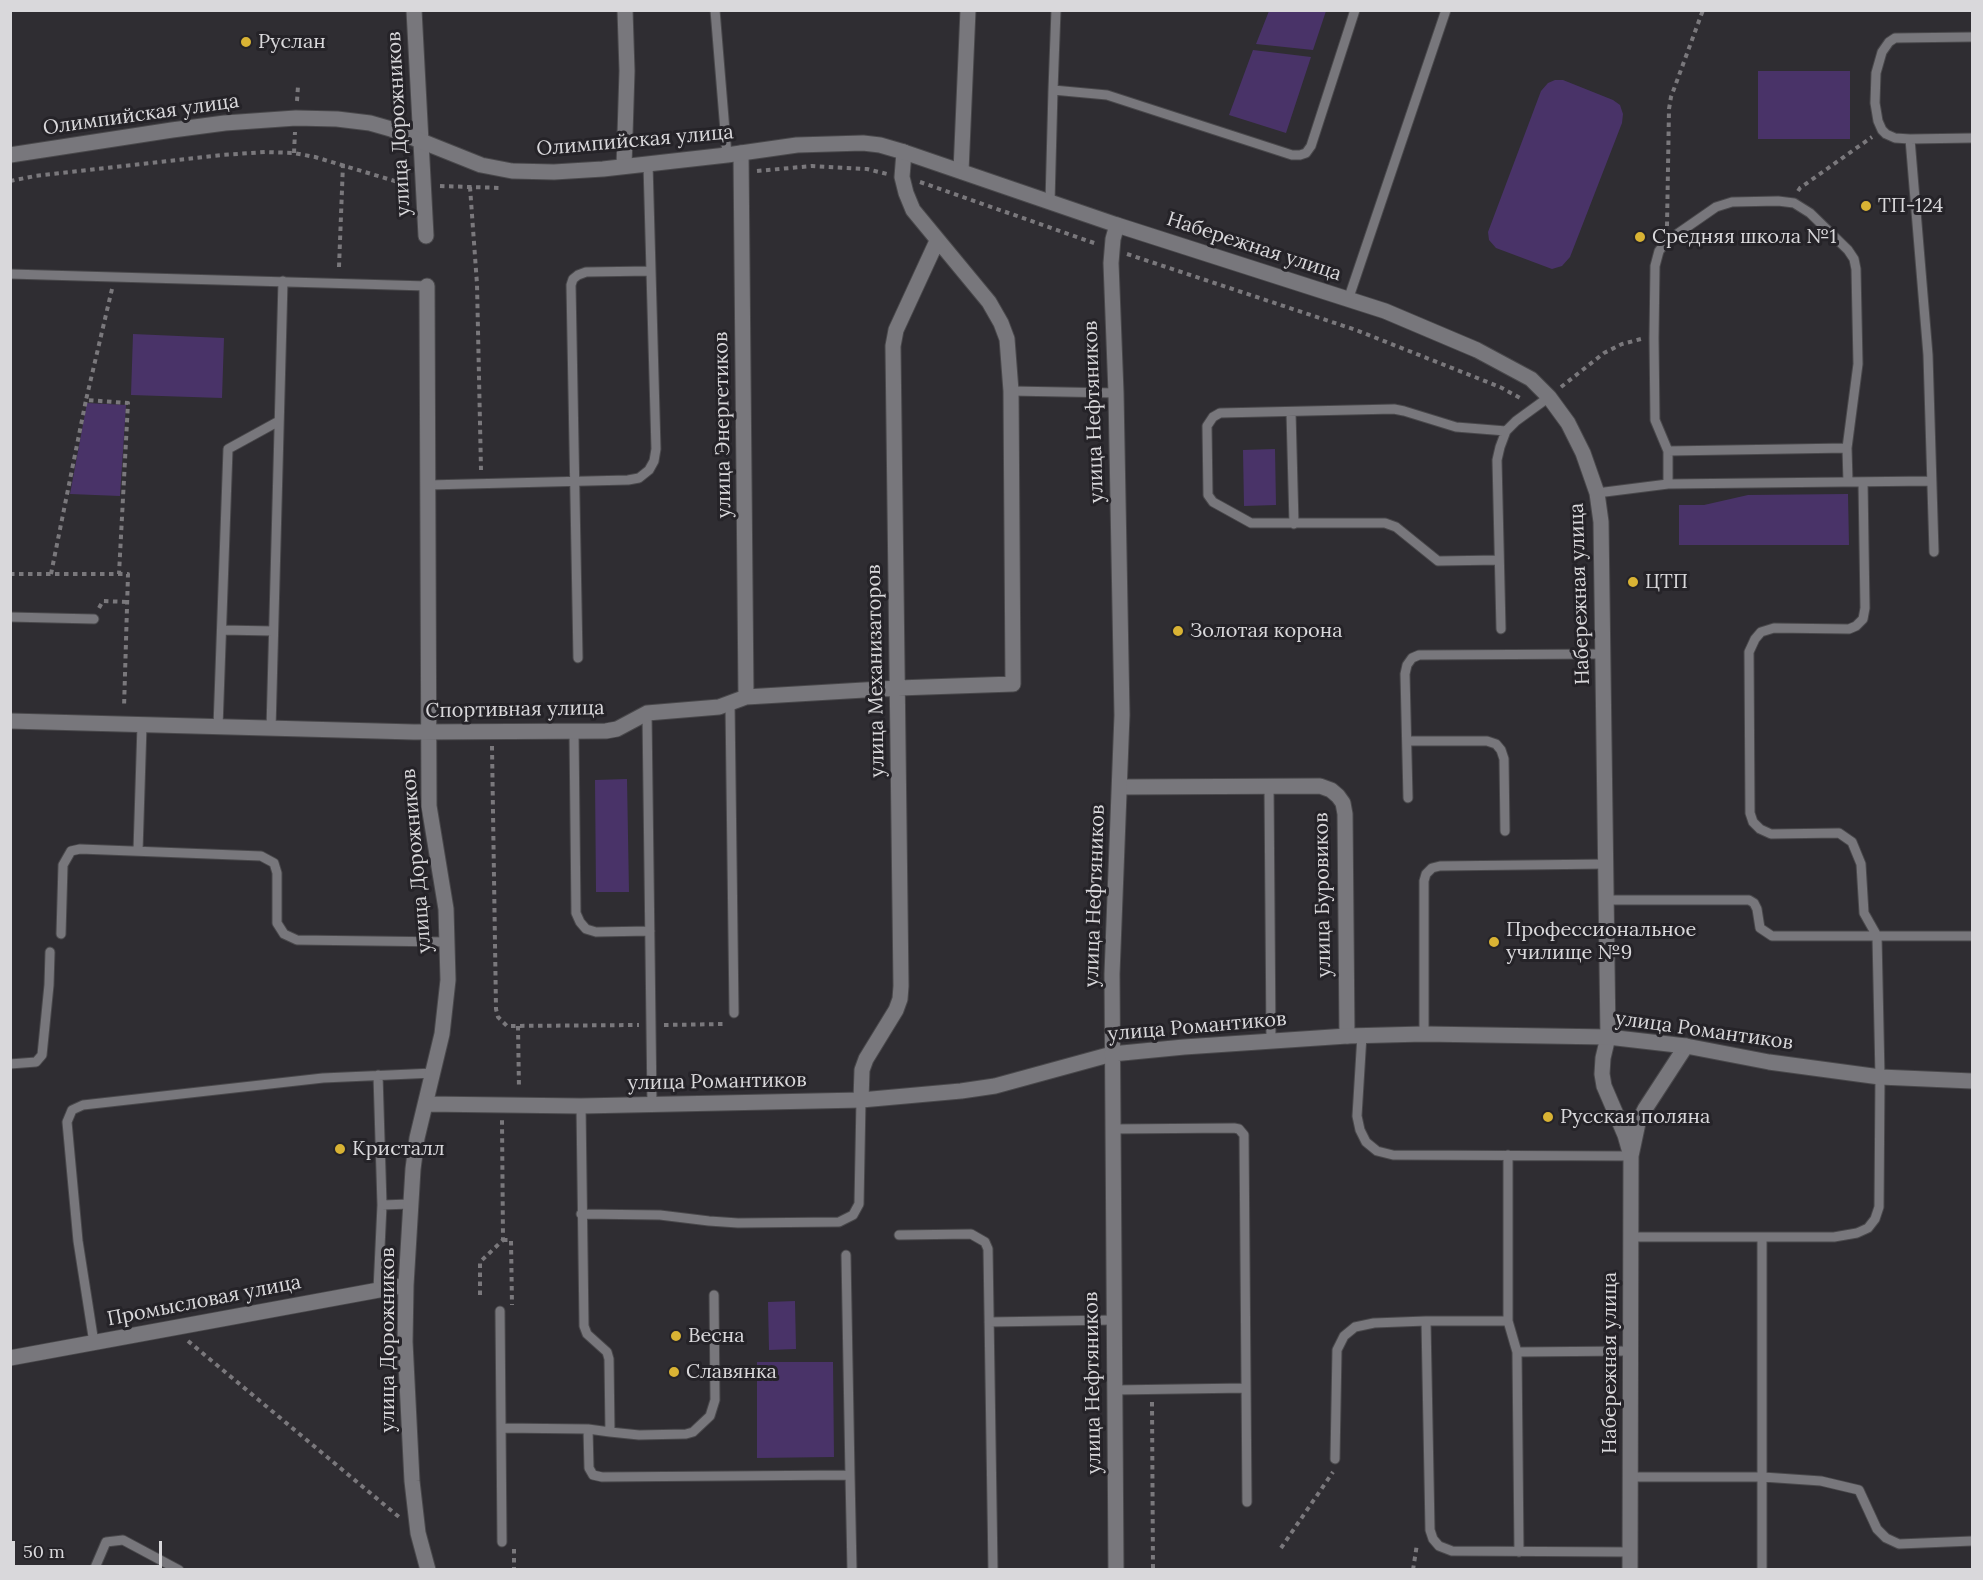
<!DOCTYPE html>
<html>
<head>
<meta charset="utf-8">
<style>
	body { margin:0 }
	#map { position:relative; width:1983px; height:1580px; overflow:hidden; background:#2f2d32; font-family:Lora,serif }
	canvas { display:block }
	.frame { position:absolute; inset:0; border:12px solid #d9d8db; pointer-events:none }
	.scale { position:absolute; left:12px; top:1541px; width:150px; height:27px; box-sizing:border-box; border:3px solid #d9d8db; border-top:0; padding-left:8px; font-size:18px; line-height:21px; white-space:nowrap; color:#d9d8db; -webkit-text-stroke:4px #252328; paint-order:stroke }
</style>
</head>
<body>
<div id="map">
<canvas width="1983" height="1580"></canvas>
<div class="frame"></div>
<div class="scale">50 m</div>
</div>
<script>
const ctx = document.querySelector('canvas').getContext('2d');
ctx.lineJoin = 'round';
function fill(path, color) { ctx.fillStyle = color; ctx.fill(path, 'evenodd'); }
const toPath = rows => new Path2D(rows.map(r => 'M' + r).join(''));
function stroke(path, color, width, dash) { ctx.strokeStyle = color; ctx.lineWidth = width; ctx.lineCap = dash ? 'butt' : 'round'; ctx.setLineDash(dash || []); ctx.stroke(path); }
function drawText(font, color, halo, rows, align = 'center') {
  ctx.font = font + ' Lora,serif'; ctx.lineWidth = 6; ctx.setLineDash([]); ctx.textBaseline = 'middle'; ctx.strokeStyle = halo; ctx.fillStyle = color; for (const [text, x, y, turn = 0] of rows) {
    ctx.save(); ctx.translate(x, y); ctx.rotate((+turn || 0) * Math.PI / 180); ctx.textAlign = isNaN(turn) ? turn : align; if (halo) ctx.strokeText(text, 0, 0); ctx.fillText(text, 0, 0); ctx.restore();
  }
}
const green = toPath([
	[1269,11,1326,11,1313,50,1256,44],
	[1253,50,1311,57,1286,133,1229,115],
	[1758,71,1850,71,1850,139,1758,139],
	[1555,80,1563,80,1613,100,1620,105,1623,114,1622,123,1570,257,1562,266,1552,269,1496,248,1489,240,1488,232,1541,91,1548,83],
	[133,334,224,338,222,398,131,395],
	[87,403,126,405,120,496,70,494],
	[1275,449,1276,505,1244,506,1243,450],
	[1848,494,1849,545,1679,545,1679,505,1704,505,1748,495],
	[627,779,629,892,596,892,595,780],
	[795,1301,796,1349,769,1350,768,1302],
	[757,1362,833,1362,834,1457,757,1458]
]);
const path = toPath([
	[297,101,298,86],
	[294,153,295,132],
	[757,171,812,166,867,169,887,174],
	[10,181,35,176,222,155,265,152,294,153,315,157,408,185],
	[920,182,1097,244],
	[440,186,501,188],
	[470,187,477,284,481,470],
	[1798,191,1800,188,1872,137],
	[1667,226,1669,109,1671,97,1703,10],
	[1127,254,1356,330,1500,387,1522,399],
	[339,267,343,164],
	[112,289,86,400,128,403,119,574],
	[1561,387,1604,353,1622,344,1641,339],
	[10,574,128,574,124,708],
	[51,574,86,400],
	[99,608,103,601,127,602],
	[492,746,496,1009,498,1017,507,1026,639,1025],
	[664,1025,725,1024],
	[518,1026,519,1089],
	[503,1240,511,1240,512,1305],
	[480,1295,480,1262,503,1240,502,1120],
	[188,1341,399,1517],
	[1152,1402,1153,1570],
	[1281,1548,1333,1472],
	[514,1549,514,1570],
	[1413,1570,1417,1544]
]);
const lane = toPath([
	[715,10,727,155],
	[1053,90,1056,10],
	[1910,139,1895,138,1886,134,1882,130,1878,121,1875,103,1876,73,1882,52,1889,42,1895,38,1972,37],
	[1050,202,1053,90,1107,95,1292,155,1300,155,1306,153,1311,146,1355,10],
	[10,274,427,286],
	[1348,300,1446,10],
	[1011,391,1116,393],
	[1291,412,1294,524],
	[1668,451,1847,448],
	[1668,484,1668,451,1655,420,1654,338,1655,266,1659,251,1667,241,1716,207,1732,202,1778,201,1794,203,1810,213,1848,250,1854,259,1856,269,1858,364,1847,448,1848,482],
	[428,485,628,480,639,478,649,470,654,461,656,449,648,164],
	[1597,493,1668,484,1931,481],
	[1934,552,1928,355,1910,139,1972,138],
	[1499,560,1438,561,1396,527,1385,523,1251,523,1213,502,1208,495,1207,426,1213,417,1220,413,1394,409,1404,411,1456,427,1506,431],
	[10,617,94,619],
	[1501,629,1497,460,1500,447,1506,431,1516,421,1549,397],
	[222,630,273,631],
	[578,658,571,285,573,279,578,275,586,272,651,271],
	[730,704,734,1013],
	[647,713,652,1105],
	[218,727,228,449,279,421],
	[271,729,283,281],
	[574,732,576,913,580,922,586,929,596,932,650,931],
	[1407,741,1487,741,1496,744,1501,750,1504,759,1505,831],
	[1269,786,1271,1041],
	[1408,798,1405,674,1407,665,1412,658,1419,655,1604,654],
	[138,851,142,725],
	[1607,900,1749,900,1754,903,1757,909,1760,928,1772,936,1972,936],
	[61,934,63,865,71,851,80,849,261,856,274,863,277,873,277,923,284,934,297,940,448,942],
	[1424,1034,1424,881,1426,874,1432,868,1440,866,1607,864],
	[1362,1035,1357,1116,1360,1130,1366,1142,1377,1151,1393,1155,1631,1156],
	[10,1064,36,1062,42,1055,49,985,50,952],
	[378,1075,382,1205,378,1290],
	[1112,1129,1234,1128,1239,1129,1244,1135,1247,1502],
	[1508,1155,1508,1321,1517,1352,1630,1351],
	[382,1205,410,1204],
	[581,1214,660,1215,709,1221,738,1223,839,1222,853,1215,859,1204,861,1100],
	[899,1235,971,1234,985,1242,988,1249,993,1570],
	[1631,1237,1762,1237,1762,1570],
	[1762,1237,1834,1237,1857,1233,1868,1228,1875,1219,1879,1207,1880,1077,1877,936,1864,913,1861,864,1852,842,1839,833,1771,834,1760,829,1753,822,1750,813,1749,652,1755,639,1761,632,1774,628,1849,629,1856,626,1863,619,1865,608,1863,482],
	[846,1255,850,1475],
	[500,1311,502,1542],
	[1508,1321,1426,1321,1430,1530,1433,1539,1439,1546,1452,1551,1630,1552],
	[989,1322,1114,1320],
	[94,1343,78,1241,67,1122,72,1110,83,1105,323,1078,434,1073],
	[1517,1352,1519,1552],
	[1114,1390,1246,1388],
	[501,1428,588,1429,610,1432,609,1359,607,1352,587,1334,584,1326,581,1106],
	[588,1429,589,1468,593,1475,602,1477,850,1475,852,1570],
	[610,1432,639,1435,686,1434,693,1432,710,1416,715,1400,714,1295],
	[1335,1459,1337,1350,1344,1336,1355,1327,1374,1323,1426,1321],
	[1630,1477,1763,1477,1821,1481,1859,1490,1877,1529,1886,1538,1899,1544,1972,1541],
	[94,1570,106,1542,123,1540,179,1570]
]);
const street = toPath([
	[414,10,426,236],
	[741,153,746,697],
	[624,166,627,71,625,10],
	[961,171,968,10],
	[1117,225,1385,311,1477,350,1531,379,1549,397,1568,423,1583,453,1597,493,1601,522,1608,1037,1603,1058,1602,1074,1604,1086,1625,1135,1631,1156],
	[427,286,429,806,446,909,448,980,442,1034,417,1138,413,1169,406,1285,405,1342,412,1481,418,1533,428,1570],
	[10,721,414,732,606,731,617,729,647,713,719,707,746,697,898,688,1013,684,1011,391,1007,339,1001,323,989,302,913,210,906,193,902,177,904,152],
	[1120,787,1320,786,1331,790,1338,796,1343,803,1345,814,1347,1036],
	[861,1100,862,1070,866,1059,896,1010,900,999,901,986,893,346,896,330,937,241],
	[426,1104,581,1106,861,1100,961,1091,995,1086,1112,1054],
	[10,1358,406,1285],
	[1630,1570,1631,1156,1638,1123,1645,1109,1686,1046]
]);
const secondary = toPath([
	[10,155,172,130,225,123,296,118,337,119,370,123,391,129,481,165,512,171,554,172,603,169,727,155,797,145,863,143,880,145,904,152,1117,225,1113,239,1111,263,1116,393,1122,715,1112,974,1116,1570],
	[1112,1054,1184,1047,1347,1036,1424,1034,1608,1037,1686,1046,1769,1062,1880,1077,1972,1081]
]);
const markers = [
	[246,42,6,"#d9b334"],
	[1866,206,6,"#d9b334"],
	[1640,237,6,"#d9b334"],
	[1633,582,6,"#d9b334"],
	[1178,631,6,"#d9b334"],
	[1494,942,6,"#d9b334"],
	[1548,1117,6,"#d9b334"],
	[340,1149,6,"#d9b334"],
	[676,1336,6,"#d9b334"],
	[674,1372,6,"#d9b334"]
];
const poiNames = [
	["Руслан",258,42],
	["ТП-124",1878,206],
	["Средняя школа №1",1652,237],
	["ЦТП",1645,582],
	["Золотая корона",1190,631],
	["Профессиональное",1506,930],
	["училище №9",1506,953],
	["Русская поляна",1560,1117],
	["Кристалл",352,1149],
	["Весна",688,1336],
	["Славянка",686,1372]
];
const streetNames = [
	["Олимпийская улица",141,115,-8],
	["улица Дорожников",399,124,-93],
	["Олимпийская улица",635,141,-5],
	["Набережная улица",1254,247,18],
	["улица Нефтяников",1094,412,-92],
	["улица Энергетиков",723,425,-91],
	["Набережная улица",1580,594,-92],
	["улица Механизаторов",876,671,-91],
	["Спортивная улица",515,710,-1],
	["улица Дорожников",417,861,-95],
	["улица Буровиков",1323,895,-91],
	["улица Нефтяников",1095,896,-88],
	["улица Романтиков",1197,1027,-5],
	["улица Романтиков",1704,1031,8],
	["улица Романтиков",717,1082,-1],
	["Промысловая улица",204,1301,-11],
	["улица Дорожников",388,1340,-90],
	["Набережная улица",1610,1363,-90],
	["улица Нефтяников",1093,1383,-91]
];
fill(green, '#493368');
stroke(lane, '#49484b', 11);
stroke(street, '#49484b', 17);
stroke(secondary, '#49484b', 17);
stroke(path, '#7a787c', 4, [4.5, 4.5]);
stroke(lane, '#78777c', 9);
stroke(street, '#78777c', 15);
stroke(secondary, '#78777c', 15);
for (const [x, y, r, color] of markers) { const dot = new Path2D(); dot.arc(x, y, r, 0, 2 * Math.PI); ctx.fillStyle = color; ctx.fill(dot); stroke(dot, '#252328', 2); }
drawText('20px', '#d9d8db', '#252328', poiNames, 'left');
drawText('20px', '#d9d8db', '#252328', streetNames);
</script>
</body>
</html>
